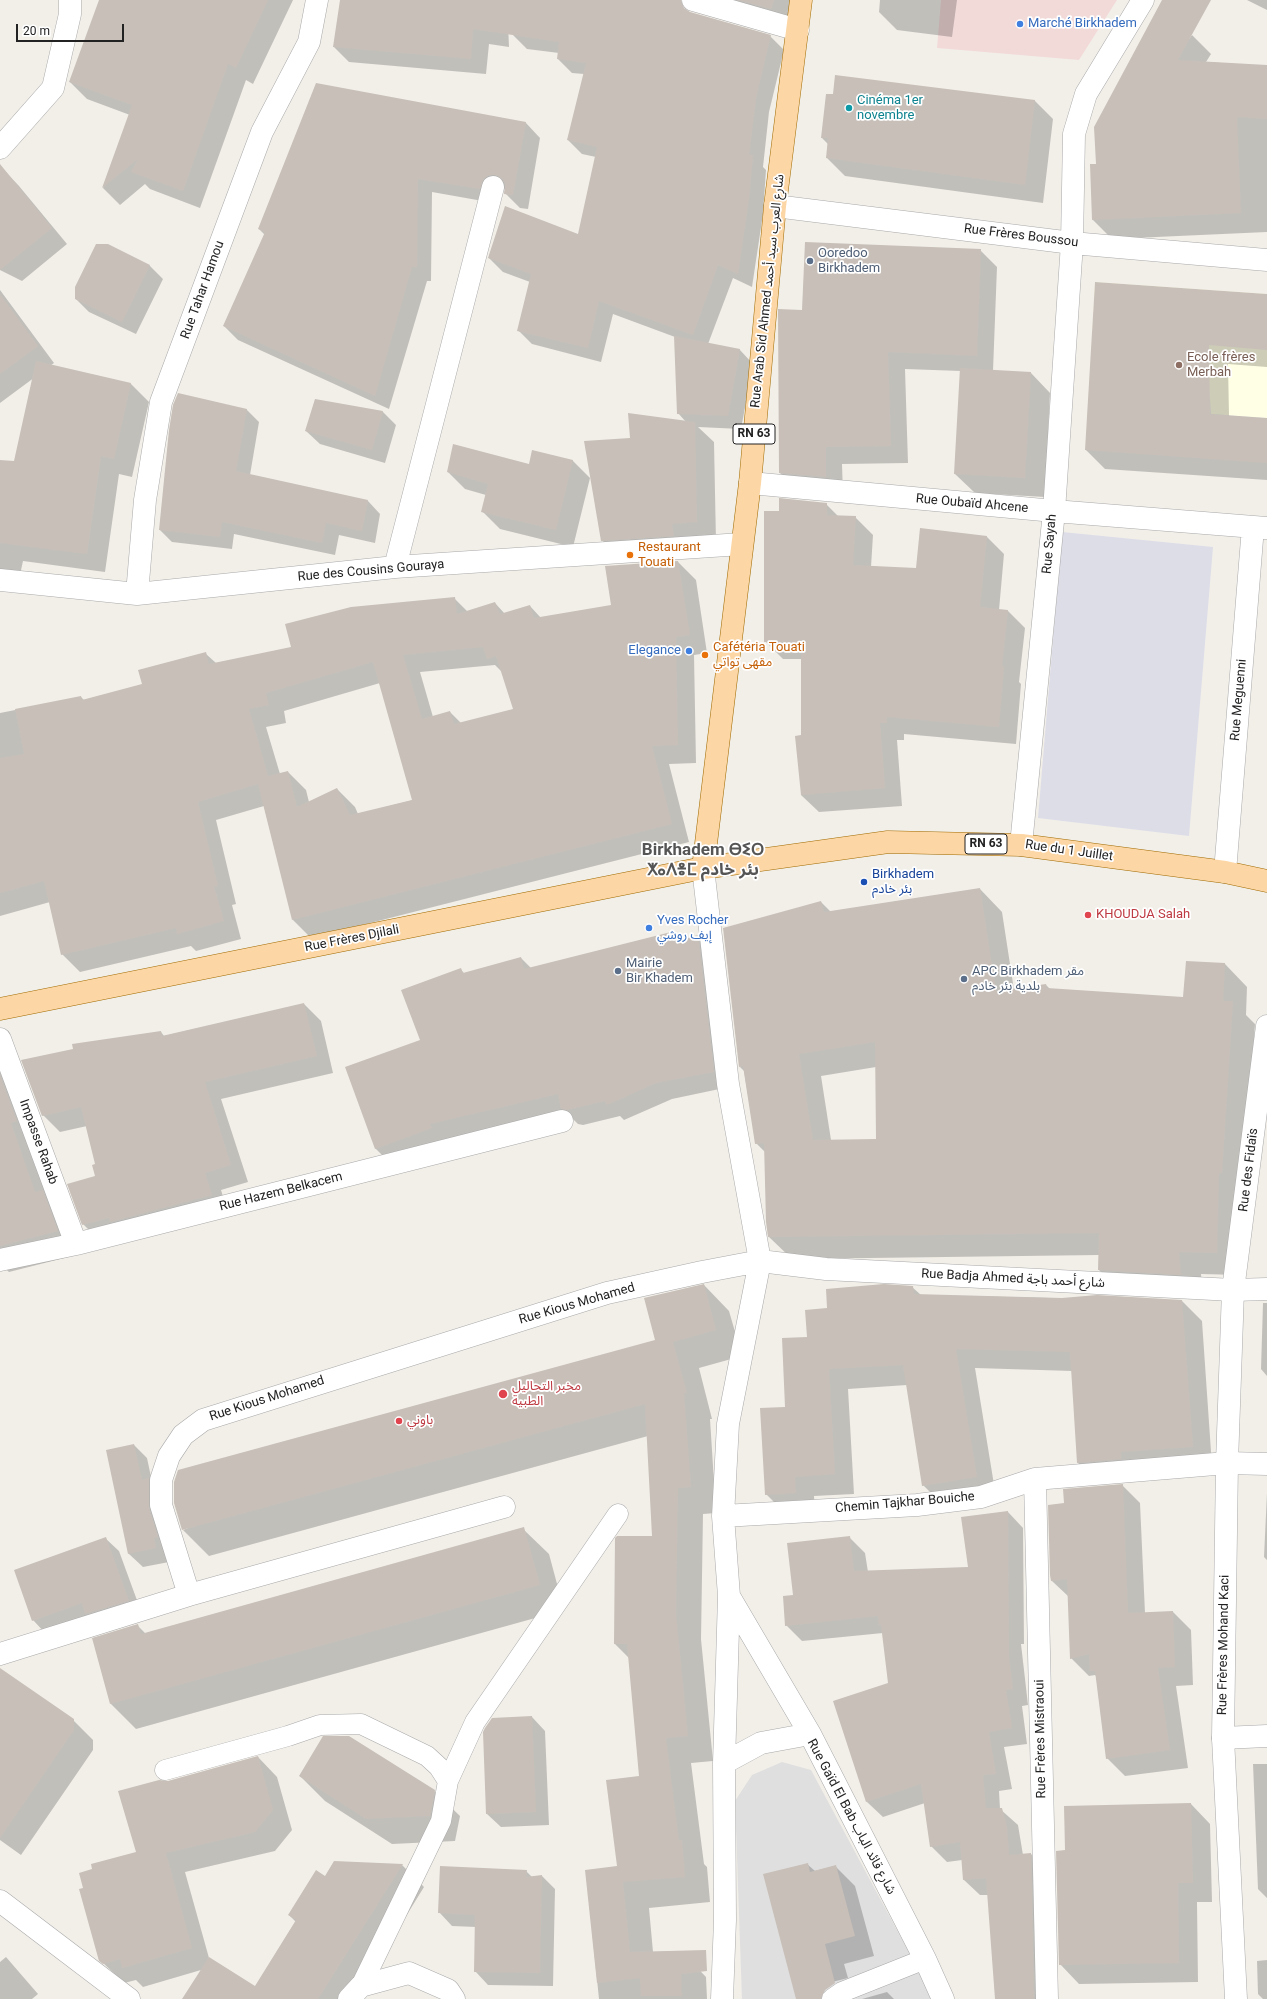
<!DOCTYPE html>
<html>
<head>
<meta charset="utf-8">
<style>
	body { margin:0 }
	#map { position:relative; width:1267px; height:1999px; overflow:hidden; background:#f2efe9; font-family:Roboto,sans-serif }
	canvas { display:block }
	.scale { position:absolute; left:16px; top:24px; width:108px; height:18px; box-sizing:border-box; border:2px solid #222; border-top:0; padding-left:5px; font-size:12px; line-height:14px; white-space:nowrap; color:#222; -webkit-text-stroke:3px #fff; paint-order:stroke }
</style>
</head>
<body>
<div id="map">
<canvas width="1267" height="1999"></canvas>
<div class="scale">20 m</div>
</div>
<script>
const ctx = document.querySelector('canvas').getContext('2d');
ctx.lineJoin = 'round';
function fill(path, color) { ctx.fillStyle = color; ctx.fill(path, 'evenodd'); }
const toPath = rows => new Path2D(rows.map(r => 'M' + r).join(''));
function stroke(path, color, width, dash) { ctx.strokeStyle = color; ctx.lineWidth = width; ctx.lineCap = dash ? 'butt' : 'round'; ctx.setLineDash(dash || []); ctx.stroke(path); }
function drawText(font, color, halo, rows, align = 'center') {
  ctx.font = font + ' Roboto,"Noto Sans Arabic","Noto Sans Tifinagh",sans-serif'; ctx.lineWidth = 3.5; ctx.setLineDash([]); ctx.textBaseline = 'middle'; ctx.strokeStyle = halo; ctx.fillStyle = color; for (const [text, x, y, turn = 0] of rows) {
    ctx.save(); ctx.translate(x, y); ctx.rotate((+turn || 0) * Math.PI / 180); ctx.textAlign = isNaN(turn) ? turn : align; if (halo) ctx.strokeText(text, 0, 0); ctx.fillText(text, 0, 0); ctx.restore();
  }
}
const residential = toPath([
	[782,1762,811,1770,934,1999,742,1999,735,1801,752,1775]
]);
const commercial = toPath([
	[941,0,1117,0,1079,60,937,48]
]);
const education = toPath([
	[1095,282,1267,294,1267,418,1211,414,1210,399,1108,392,1092,337]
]);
const plaza = toPath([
	[1062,532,1213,547,1189,836,1038,818]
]);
const shadow = toPath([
	[143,0,293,0,253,84,246,80,200,208,150,189,145,184,120,205,103,188,130,115,87,99,70,82],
	[341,0,507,0,509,47,489,44,486,74,349,62,334,47],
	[518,0,645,0,770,36,784,50,769,112,763,167,766,170,763,214,752,287,733,278,708,344,740,350,753,364,741,429,698,427,714,442,716,542,621,560,602,540,631,439,686,422,678,413,675,337,613,314,601,362,532,344,518,330,530,282,503,272,489,258,579,235,596,157,582,154,568,140,584,74,572,73,558,59,559,53,527,49,513,35],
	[705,0,798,0,791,28],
	[880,0,957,0,952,37,897,30,879,12],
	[1247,0,1267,0,1267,10],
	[1192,35,1211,54,1206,62,1267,66,1267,232,1112,239,1093,220,1097,165],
	[827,95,1035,101,1053,119,1043,203,845,176,827,158,828,144,822,138],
	[526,123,540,138,528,209,520,208,505,193,506,188,499,192,494,203,432,192,431,281,427,281,389,409,238,340,224,326,265,235,259,229],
	[4,170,19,186,67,244,22,281,0,270,0,173],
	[108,245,150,266,163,279,136,334,89,312,76,299],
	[980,250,997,267,993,371,1031,373,1050,393,1045,497,975,493,955,474,961,371,905,369,908,463,842,464,843,494,797,490,780,473,803,311],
	[0,290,54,363,0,403],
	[1267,295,1267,367,1228,364,1229,416,1267,419,1267,480,1105,469,1086,450],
	[66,369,131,384,149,402,132,477,119,474,105,572,23,561,18,584,0,581,0,461,14,463],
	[315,400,383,412,396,425,385,463,320,444,306,431],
	[246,409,259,422,250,475,368,501,380,514,375,543,339,535,335,555,234,534,232,549,172,542,160,530],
	[572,460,590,478,573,547,500,529,482,511,486,495,465,489,448,472],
	[826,504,839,517,855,517,873,535,871,567,917,569,921,529,987,537,1004,554,999,610,1008,611,1025,628,1019,682,1021,684,1016,744,904,734,904,740,897,740,902,806,819,812,801,795,802,659,783,659,765,641,780,512],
	[678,562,696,580,707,653,694,655,696,763,669,764,689,842,311,938,293,920,264,806,216,820,236,904,232,905,241,939,196,951,191,946,80,972,62,954,50,902,0,916,0,713,81,697,84,700,143,685,206,654,216,663,293,648,454,598,468,612,495,603,505,614,530,606,541,618,612,606],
	[495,665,503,673,514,710,461,723,450,712,433,717,420,672],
	[380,683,413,800,358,814,355,807,337,789,309,802,306,790,288,772,280,774,266,727,286,723,284,711],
	[980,889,1002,912,1014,990,1046,985,1050,989,1184,998,1225,964,1247,987,1246,1015,1255,1024,1239,1275,1201,1274,1203,1297,1121,1293,1099,1270,1099,1255,792,1259,769,1237,766,1153,756,1143,744,1071,740,1067,821,902,831,912],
	[876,1067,877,1140,831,1140,821,1076],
	[671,933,679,941,698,936,714,952,729,1087,672,1099,624,1120,620,1116,583,1125,578,1124,565,1111,391,1164,375,1148,421,1041,461,970,465,974,521,958,531,968],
	[304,1004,321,1021,333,1073,221,1099,248,1182,221,1190,228,1212,100,1241,83,1224,97,1177,97,1164,87,1126,60,1132,43,1115,161,1032,164,1036],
	[0,1071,66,1214,80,1254,9,1272,0,1264],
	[704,1285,729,1311,742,1356,699,1368,712,1419,710,1419,716,1513,703,1514,701,1639,713,1761,691,1763,704,1864,707,1867,710,1902,649,1908,653,1952,681,1951,706,1977,707,1999,599,1999,586,1871,618,1867,641,1777,629,1658,615,1644,653,1537,648,1436,209,1556,183,1530,656,1341],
	[912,1287,921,1295,1182,1301,1202,1321,1212,1466,1098,1482,1078,1463,1072,1371,975,1368,996,1497,943,1505,923,1485,907,1385,848,1389,854,1494,814,1496,815,1513,786,1514,766,1494,787,1408,808,1338,829,1309],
	[1263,1303,1267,1303,1267,1376,1261,1369],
	[134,1445,147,1458,169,1562,143,1567,129,1554,107,1451],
	[1122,1485,1140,1503,1145,1613,1173,1612,1191,1630,1193,1685,1176,1686,1188,1768,1125,1776,1107,1758,1097,1677,1095,1675,1089,1676,1071,1658,1069,1597,1052,1581,1065,1504],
	[1267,1493,1267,1560,1264,1557],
	[1008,1512,1023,1528,1024,1644,1021,1644,1028,1705,1022,1706,1027,1744,1004,1747,1012,1789,999,1791,1000,1809,1018,1825,1023,1855,1031,1854,1047,1870,1050,1999,996,1999,988,1895,980,1895,964,1880,962,1860,947,1862,931,1846,925,1803,883,1817,867,1802,889,1683,883,1633,802,1641,786,1625,794,1596,849,1537,865,1553,868,1572,969,1568],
	[523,1529,549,1554,564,1610,136,1729,111,1704,93,1639,137,1625,146,1634],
	[105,1538,119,1551,142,1614,46,1634,33,1620],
	[0,1669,73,1720,93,1740,93,1750,21,1855,0,1840],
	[532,1717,545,1731,549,1825,501,1827,487,1814],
	[258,1757,277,1777,292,1830,275,1851,185,1872,209,1958,255,1987,296,1922,289,1915,325,1877,402,1865,424,1887,355,1999,184,1999,201,1970,143,1987,136,1980,124,1983,100,1960,84,1889,137,1852,168,1782],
	[1253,1764,1267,1764,1267,1898,1258,1889],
	[300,1776,434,1791,460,1816,455,1841,392,1844,325,1801],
	[1191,1804,1210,1824,1212,1902,1197,1902,1198,1982,1079,1984,1060,1964,1066,1851],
	[807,1864,815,1871,835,1866,855,1886,874,1956,844,1964,848,1978,808,1988],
	[526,1871,532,1877,542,1876,555,1889,553,1986,488,1985,475,1971,476,1927,452,1926,439,1912],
	[6,1957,38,1994,32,1999,0,1999,0,1962],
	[1267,1960,1267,1999,1263,1999,1258,1994,1257,1961],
	[887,1992,894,1999,862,1999]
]);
const building = toPath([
	[99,0,268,0,236,68,228,64,183,191,131,172,138,159,102,188,132,105,69,82],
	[340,0,681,0,684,8,690,12,771,35,756,98,749,155,753,155,749,199,738,274,718,265,693,335,599,301,588,348,517,331,531,274,488,258,505,206,578,234,597,147,567,140,586,63,557,59,559,42,473,29,471,59,333,47],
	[738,0,774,0,771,9],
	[1162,0,1211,0,1178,60,1267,65,1267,119,1237,117,1241,213,1092,220,1090,164,1096,164,1094,127],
	[835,75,1035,100,1025,185,826,158,828,138,821,138,826,94,833,94],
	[316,83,526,122,513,195,504,194,505,183,501,178,496,175,490,175,484,178,480,189,418,179,417,267,412,267,375,396,223,326,265,232,258,229],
	[0,164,52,228,0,270],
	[805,242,981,249,977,356,888,352,891,446,826,447,826,477,779,473,778,309,802,310],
	[96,244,108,244,150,265,122,322,75,299,75,287],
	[1095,282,1267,294,1267,350,1209,345,1210,414,1267,418,1267,463,1085,450],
	[0,294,38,346,0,374],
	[674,336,740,349,728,416,677,414],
	[36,361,131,383,114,459,101,456,87,554,0,543,0,460,14,461],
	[960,368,1031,372,1025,478,954,474],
	[178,393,247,409,236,471,368,500,362,531,326,523,322,543,222,522,220,537,159,530,169,430,173,405],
	[315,399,383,411,372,450,305,431],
	[628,413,695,422,697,522,672,524,674,536,601,541,584,441,630,438],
	[453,444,529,464,532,450,573,460,556,530,481,512,488,484,447,472],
	[779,498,827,503,827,515,856,516,853,565,916,568,920,528,987,536,980,607,1008,610,1002,666,1004,666,999,727,887,717,887,723,880,723,885,788,801,795,795,736,801,735,801,642,764,642,764,511,779,511],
	[678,561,690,635,676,637,678,745,652,746,672,824,292,920,258,784,198,802,218,886,214,887,224,921,177,934,176,928,61,955,44,881,0,893,0,758,24,754,15,709,81,696,82,700,142,684,138,670,206,652,209,664,291,647,285,624,351,607,455,597,457,614,495,602,500,614,530,605,534,618,611,605,605,566],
	[483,647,487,659,496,656,513,709,454,724,450,711,422,719,403,655],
	[373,662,412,800,350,815,337,788,297,807,288,771,268,776,249,709,269,705,266,693],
	[980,888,996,991,1046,984,1047,988,1183,997,1186,961,1225,963,1223,1001,1233,1001,1222,1173,1219,1173,1217,1253,1179,1252,1181,1275,1098,1270,1099,1233,768,1237,766,1222,764,1143,755,1144,743,1066,739,1067,723,928,821,901,824,912],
	[875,1042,876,1139,813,1140,799,1054],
	[671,932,674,942,698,935,714,1072,656,1083,607,1105,605,1101,567,1110,561,1109,558,1094,430,1124,432,1128,375,1149,345,1067,420,1040,401,990,461,968,463,973,521,957,524,969],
	[304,1003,317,1056,205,1082,231,1165,205,1173,212,1195,110,1222,109,1218,82,1225,67,1184,95,1176,92,1165,95,1164,81,1107,42,1116,21,1060,73,1049,72,1044,161,1031,162,1036],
	[0,1075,17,1121,11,1123,35,1192,43,1190,58,1231,0,1246],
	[704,1284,716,1330,673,1342,687,1393,684,1393,691,1487,678,1488,676,1613,688,1736,666,1738,679,1841,682,1840,685,1877,623,1882,630,1952,706,1950,707,1971,681,1974,682,1996,641,1996,640,1978,597,1983,585,1870,617,1866,606,1780,639,1776,627,1644,614,1644,615,1538,617,1536,652,1536,645,1404,182,1530,174,1503,174,1482,178,1470,655,1340,644,1298],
	[884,1284,913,1286,914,1294,1062,1298,1097,1295,1182,1300,1193,1447,1121,1452,1121,1459,1077,1463,1070,1352,956,1349,977,1477,922,1486,903,1365,829,1369,835,1474,795,1477,796,1493,765,1495,760,1408,785,1407,782,1338,807,1337,805,1310,827,1308,826,1289],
	[134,1444,142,1480,149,1478,149,1508,158,1537,154,1538,156,1548,128,1554,106,1450],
	[1123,1484,1128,1613,1173,1611,1175,1667,1158,1668,1170,1750,1106,1759,1095,1671,1090,1671,1089,1654,1070,1659,1067,1579,1051,1581,1050,1575,1048,1505,1064,1503,1063,1489],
	[1008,1511,1009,1657,1013,1689,1006,1690,1012,1728,989,1732,996,1774,983,1775,986,1808,1002,1808,1007,1827,1009,1855,1031,1853,1034,1999,995,1999,986,1878,963,1880,960,1842,930,1847,921,1784,866,1802,833,1701,888,1683,881,1625,879,1625,878,1616,785,1626,783,1596,793,1595,787,1543,850,1536,854,1571,968,1567,961,1517],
	[524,1527,540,1585,110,1704,92,1638,138,1624,141,1634],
	[106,1537,129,1601,85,1614,82,1603,32,1621,14,1570],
	[0,1668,74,1719,74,1730,0,1838],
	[532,1716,536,1812,486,1814,483,1732,485,1728,492,1718],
	[323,1736,349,1736,435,1790,430,1816,366,1819,299,1776],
	[258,1756,273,1810,255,1832,166,1853,192,1948,122,1968,120,1959,103,1964,99,1961,79,1889,83,1888,79,1873,92,1869,91,1864,136,1852,118,1791,159,1780,168,1781],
	[1191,1803,1193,1883,1178,1883,1179,1963,1059,1965,1056,1851,1065,1850,1064,1806],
	[334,1861,403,1864,318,1999,182,1999,209,1957,255,1986,296,1920,288,1915,316,1870,325,1876],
	[808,1863,810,1872,836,1865,855,1936,825,1944,835,1983,825,1990,821,1999,796,1999,763,1874],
	[440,1866,527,1870,526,1877,542,1875,540,1973,474,1972,475,1915,438,1913]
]);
const service = toPath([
	[165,1770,288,1736,320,1725,361,1724,427,1756,439,1767,448,1781,441,1821,361,1986],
	[448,1781,475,1722,618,1514],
	[832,1999,842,1992,925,1959]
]);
const minor = toPath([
	[693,0,798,30],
	[0,148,53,88,70,14,70,0],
	[775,206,1072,243,1267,260],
	[750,483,1054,511,1267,528],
	[395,567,493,187],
	[0,580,137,594,395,567,742,544],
	[137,594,145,500,161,402,262,132,309,42,317,0],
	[1021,845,1054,511,1072,243,1074,134,1086,94,1143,0],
	[1225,872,1253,527],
	[0,1039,76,1244],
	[0,1260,76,1244,562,1121],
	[1035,1479,1047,1999],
	[723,1516,917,1505,981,1497,1035,1479,1227,1463,1267,1464],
	[189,1595,161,1505,161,1480,169,1456,183,1435,203,1420,607,1293,702,1272,760,1261,728,1084,703,868],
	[729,1596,810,1734,925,1959,943,1999],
	[0,1654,189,1595,504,1507],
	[1223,1738,1267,1736],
	[724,1763,761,1743,810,1734],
	[0,1901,129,1999],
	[349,1999,361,1986,409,1973,448,1990,454,1999],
	[722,1999,725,1920,724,1763,729,1596,723,1516,728,1424,760,1261,826,1269,1233,1290,1267,1289]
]);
const tertiary = toPath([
	[1236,1999,1223,1738,1227,1463,1233,1290,1267,1026]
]);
const primary = toPath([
	[703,868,750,483,775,206,801,0],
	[0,1009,703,868,888,842,1021,845,1225,872,1267,881]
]);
const markers = [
	[1020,24,4,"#3f7fe0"],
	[849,108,4,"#0f9aa8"],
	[810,261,4,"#5c6f8a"],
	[1179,365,4,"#8d6e63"],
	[630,555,4,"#e8710a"],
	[689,651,4,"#3f7fe0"],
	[705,655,4,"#e8710a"],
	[864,882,4,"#1a4fb4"],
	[1088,915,4,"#e0444e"],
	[649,928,4,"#3f7fe0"],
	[618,971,4,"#5c6f8a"],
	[964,979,4,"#5c6f8a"],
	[503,1394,5,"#e0444e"],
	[399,1421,4,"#e0444e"]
];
const shields = [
	[754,434,42],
	[986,844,42]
];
const shieldNames = [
	["RN 63",754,434],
	["RN 63",986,844]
];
const shopNames = [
	["Marché Birkhadem",1028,24],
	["Elegance",681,651,"right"],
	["Yves Rocher",657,921],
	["إيف روشي",657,936]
];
const cultureNames = [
	["Cinéma 1er",857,101],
	["novembre",857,116]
];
const streetNames = [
	["Rue Frères Boussou",1021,236,7],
	["Rue Tahar Hamou",203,290,-70],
	["Rue Arab Sid Ahmed شارع العرب سيد أحمد",768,291,-84],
	["Rue Oubaïd Ahcene",972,504,5],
	["Rue Sayah",1050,544,-85],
	["Rue des Cousins Gouraya",371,571,-5],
	["Rue Meguenni",1239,700,-85],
	["Rue du 1 Juillet",1069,851,8],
	["Rue Frères Djilali",352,939,-11],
	["Impasse Rahab",38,1142,70],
	["Rue des Fidaïs",1249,1170,-83],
	["Rue Hazem Belkacem",281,1192,-14],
	["Rue Badja Ahmed شارع أحمد باجة",1013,1279,3],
	["Rue Kious Mohamed",577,1304,-16],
	["Rue Kious Mohamed",267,1399,-18],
	["Chemin Tajkhar Bouiche",905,1503,-5],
	["Rue Frères Mohand Kaci",1224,1645,-89],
	["Rue Frères Mistraoui",1041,1739,-91],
	["Rue Gaïd El Bab شارع قائد الباب",851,1817,62]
];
const serviceNames = [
	["Ooredoo",818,254],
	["Birkhadem",818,269],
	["Mairie",626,964],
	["Bir Khadem",626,979],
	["APC Birkhadem مقر",972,972],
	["بلدية بئر خادم",972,987]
];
const educationNames = [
	["Ecole frères",1187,358],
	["Merbah",1187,373]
];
const foodNames = [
	["Restaurant",638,548],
	["Touati",638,563],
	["Cafétéria Touati",713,648],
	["مقهى تواتي",713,663]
];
const transitNames = [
	["Birkhadem",872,875],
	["بئر خادم",872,890]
];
const healthNames = [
	["KHOUDJA Salah",1096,915],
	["مخبر التحاليل",512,1387],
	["الطبية",512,1402],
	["باوني",407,1421]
];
const districtNames = [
	["Birkhadem ⴱⵉⵔ",703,851],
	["ⵅⴰⴷⴻⵎ بئر خادم",703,871]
];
fill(residential, '#e0dfdf');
fill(commercial, '#f2dad9');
fill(education, '#ffffe5');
fill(plaza, '#dddde8');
fill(shadow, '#0003');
fill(building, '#c7bfb8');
stroke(service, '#a9a9a9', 21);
stroke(minor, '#a9a9a9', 23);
stroke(tertiary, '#a9a9a9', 23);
stroke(primary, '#a06b00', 23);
stroke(service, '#fff', 20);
stroke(minor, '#fff', 22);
stroke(tertiary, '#fff', 22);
stroke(primary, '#fcd6a4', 22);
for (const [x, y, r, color] of markers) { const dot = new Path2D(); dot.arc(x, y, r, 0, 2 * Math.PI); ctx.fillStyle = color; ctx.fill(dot); stroke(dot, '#fff', 1.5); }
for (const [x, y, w] of shields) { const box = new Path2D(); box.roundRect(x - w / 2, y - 10, w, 20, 3); ctx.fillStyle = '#fff'; ctx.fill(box); stroke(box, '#222', 1); }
drawText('bold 12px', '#222', null, shieldNames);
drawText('13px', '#366cbe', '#fff', shopNames, 'left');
drawText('13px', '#0d838f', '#fff', cultureNames, 'left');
drawText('13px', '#222', '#fff', streetNames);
drawText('13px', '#4e5e75', '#fff', serviceNames, 'left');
drawText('13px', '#785e54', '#fff', educationNames, 'left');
drawText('13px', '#c56008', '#fff', foodNames, 'left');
drawText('13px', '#164399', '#fff', transitNames, 'left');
drawText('13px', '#be3a42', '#fff', healthNames, 'left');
drawText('bold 17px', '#555', '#fff', districtNames);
</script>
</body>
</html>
